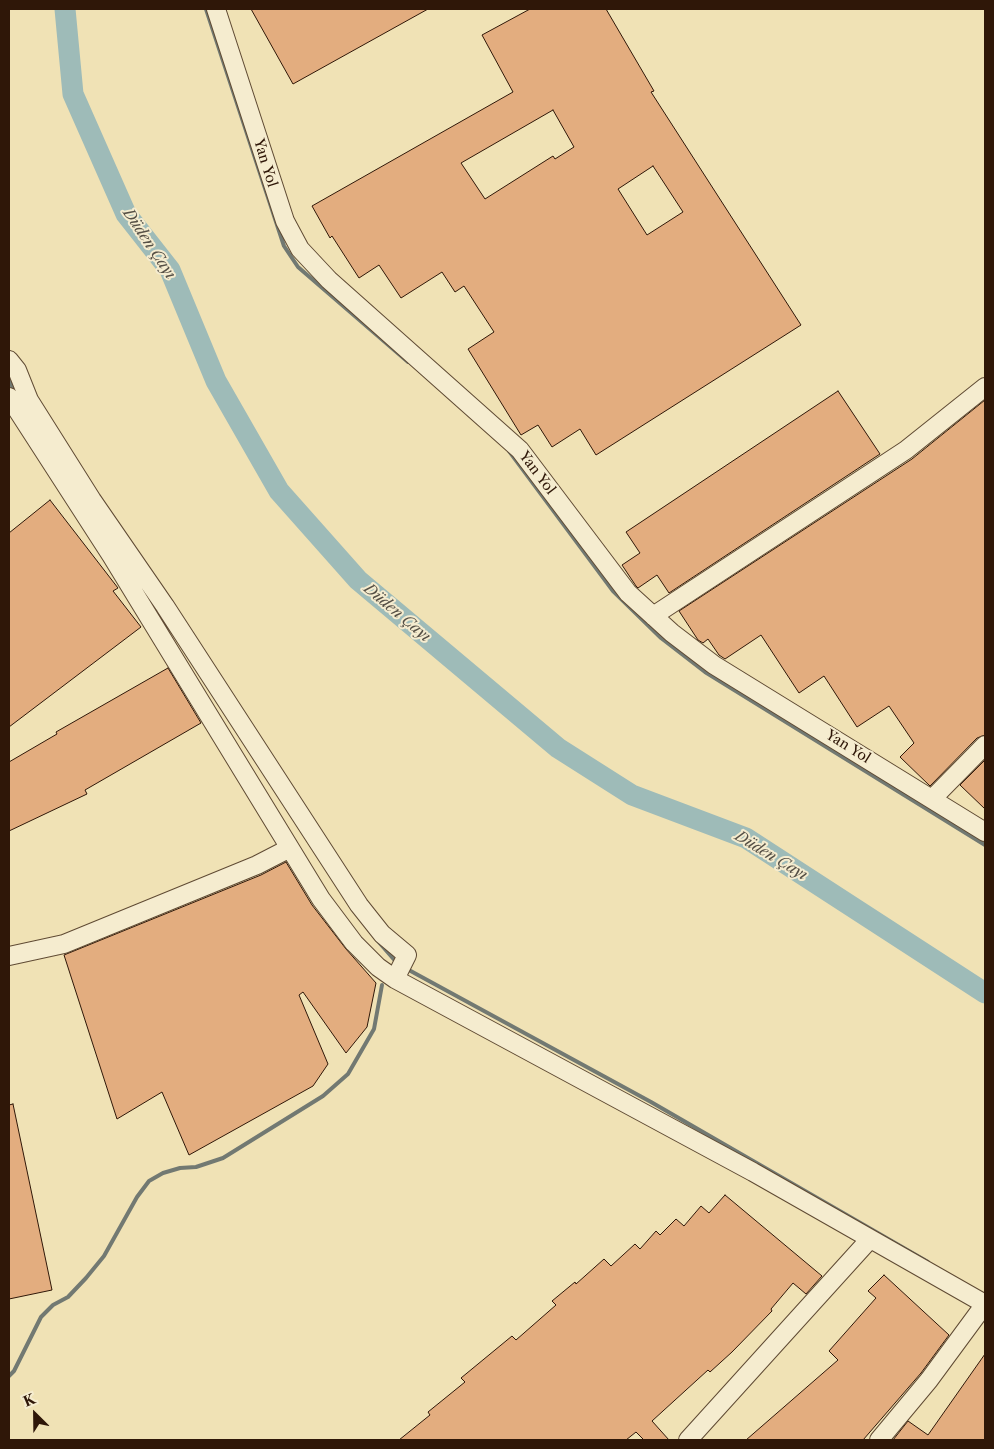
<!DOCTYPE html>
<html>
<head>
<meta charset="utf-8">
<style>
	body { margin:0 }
	#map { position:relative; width:994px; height:1449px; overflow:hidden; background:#f0e2b5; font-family:"Libre Caslon Text",serif }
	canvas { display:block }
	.frame { position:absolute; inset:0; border:10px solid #2f1708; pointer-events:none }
	.north { position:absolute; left:10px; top:1389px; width:50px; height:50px; -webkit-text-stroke:4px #f5eccf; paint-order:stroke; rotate:337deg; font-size:14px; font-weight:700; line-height:20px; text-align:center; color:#2f1708 }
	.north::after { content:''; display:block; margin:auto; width:18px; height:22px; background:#2f1708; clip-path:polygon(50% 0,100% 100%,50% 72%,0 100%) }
</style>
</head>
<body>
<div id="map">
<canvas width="994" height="1449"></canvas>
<div class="frame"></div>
<div class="north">K</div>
</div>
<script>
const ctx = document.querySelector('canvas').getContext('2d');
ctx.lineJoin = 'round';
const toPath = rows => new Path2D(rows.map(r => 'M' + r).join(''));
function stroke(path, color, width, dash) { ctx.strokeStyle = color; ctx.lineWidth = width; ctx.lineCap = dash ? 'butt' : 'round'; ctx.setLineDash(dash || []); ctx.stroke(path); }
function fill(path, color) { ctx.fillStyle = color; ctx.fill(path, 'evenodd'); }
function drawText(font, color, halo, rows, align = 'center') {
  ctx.font = font + ' "Libre Caslon Text",serif'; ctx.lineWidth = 4; ctx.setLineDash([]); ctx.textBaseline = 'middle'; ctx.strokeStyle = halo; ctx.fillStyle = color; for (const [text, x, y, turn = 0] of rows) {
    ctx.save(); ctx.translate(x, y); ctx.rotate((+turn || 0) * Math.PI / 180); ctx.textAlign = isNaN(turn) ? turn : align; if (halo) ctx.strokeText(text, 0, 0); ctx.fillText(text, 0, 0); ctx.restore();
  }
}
const stream = toPath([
	[206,9,284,246,298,267,408,362],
	[9,381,18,396],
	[509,451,613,591,661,638,705,672,985,845],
	[377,940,397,963],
	[407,969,651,1102,928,1262],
	[9,1376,14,1371,41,1317,53,1305,68,1297,86,1278,104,1256,137,1197,149,1181,163,1173,180,1168,196,1167,223,1158,323,1096,348,1074,374,1029,382,985]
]);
const river = toPath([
	[65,9,73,94,126,214,170,270,216,381,279,491,358,580,558,748,632,795,746,838,985,993]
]);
const building = toPath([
	[251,9,428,9,293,84,251,9],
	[530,9,606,9,654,91,651,92,801,325,596,455,580,429,552,447,538,425,521,435,468,349,494,332,464,286,455,292,442,272,401,298,379,265,359,278,332,236,330,238,312,206,513,92,482,35,530,9],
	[553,110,574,147,555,159,553,156,485,199,461,163,553,110],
	[653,166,683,212,647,235,618,189,653,166],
	[838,391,880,454,669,593,657,575,638,588,636,586,622,565,640,553,626,532,838,391],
	[985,400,985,735,977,738,930,786,900,757,914,743,889,706,857,727,824,676,799,693,761,635,725,659,719,655,708,639,703,643,698,640,679,611,912,459,985,400],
	[50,500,118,588,113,591,141,627,9,727,9,533,50,500],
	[168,668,201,723,85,790,87,794,9,831,9,762,57,734,56,732,168,668],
	[985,760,985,809,960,785,985,760],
	[286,862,312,905,346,949,376,983,367,1027,346,1053,303,992,299,995,328,1064,313,1086,189,1155,162,1092,117,1119,64,955,261,875,286,862],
	[13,1104,52,1290,9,1299,9,1105,13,1104],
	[725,1195,822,1276,806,1294,793,1283,771,1309,772,1311,732,1352,710,1372,708,1370,652,1421,669,1440,644,1440,636,1432,626,1440,399,1440,430,1415,428,1412,465,1382,461,1378,512,1336,516,1340,556,1305,552,1301,575,1282,576,1284,604,1259,611,1266,635,1244,640,1249,656,1231,660,1235,676,1219,684,1226,701,1206,709,1213,725,1195],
	[884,1275,949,1335,921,1373,863,1440,746,1440,838,1360,829,1351,876,1298,868,1291,884,1275],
	[985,1354,985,1440,893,1440,908,1421,928,1435,985,1354]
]);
const minor = toPath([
	[216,9,285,221,300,249,329,280,520,450,628,593,672,633,714,665,985,832],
	[9,360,17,370,29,400,92,500,165,606,359,905,382,934,407,955,395,979],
	[9,397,111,555,321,899,354,943,378,967,395,979,753,1172,985,1304,929,1380,879,1440],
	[653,616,906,450,985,387],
	[932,799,985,745],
	[9,956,64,944,257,865,290,848],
	[688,1440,870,1239]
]);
const streetNames = [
	["Yan Yol",265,163,73],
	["Yan Yol",537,473,53],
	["Yan Yol",848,747,32]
];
const waterNames = [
	["Düden Çayı",149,244,56],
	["Düden Çayı",397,613,40],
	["Düden Çayı",771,856,31]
];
stroke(stream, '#727972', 4);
stroke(river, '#9ebbb8', 21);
fill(building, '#e3ad7f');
stroke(building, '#2f1708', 1);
stroke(minor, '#5f4a33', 20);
stroke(minor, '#f5eccf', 18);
drawText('14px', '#2f1708', '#f5eccf', streetNames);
drawText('italic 15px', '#565046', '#f5eccf', waterNames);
</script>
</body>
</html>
